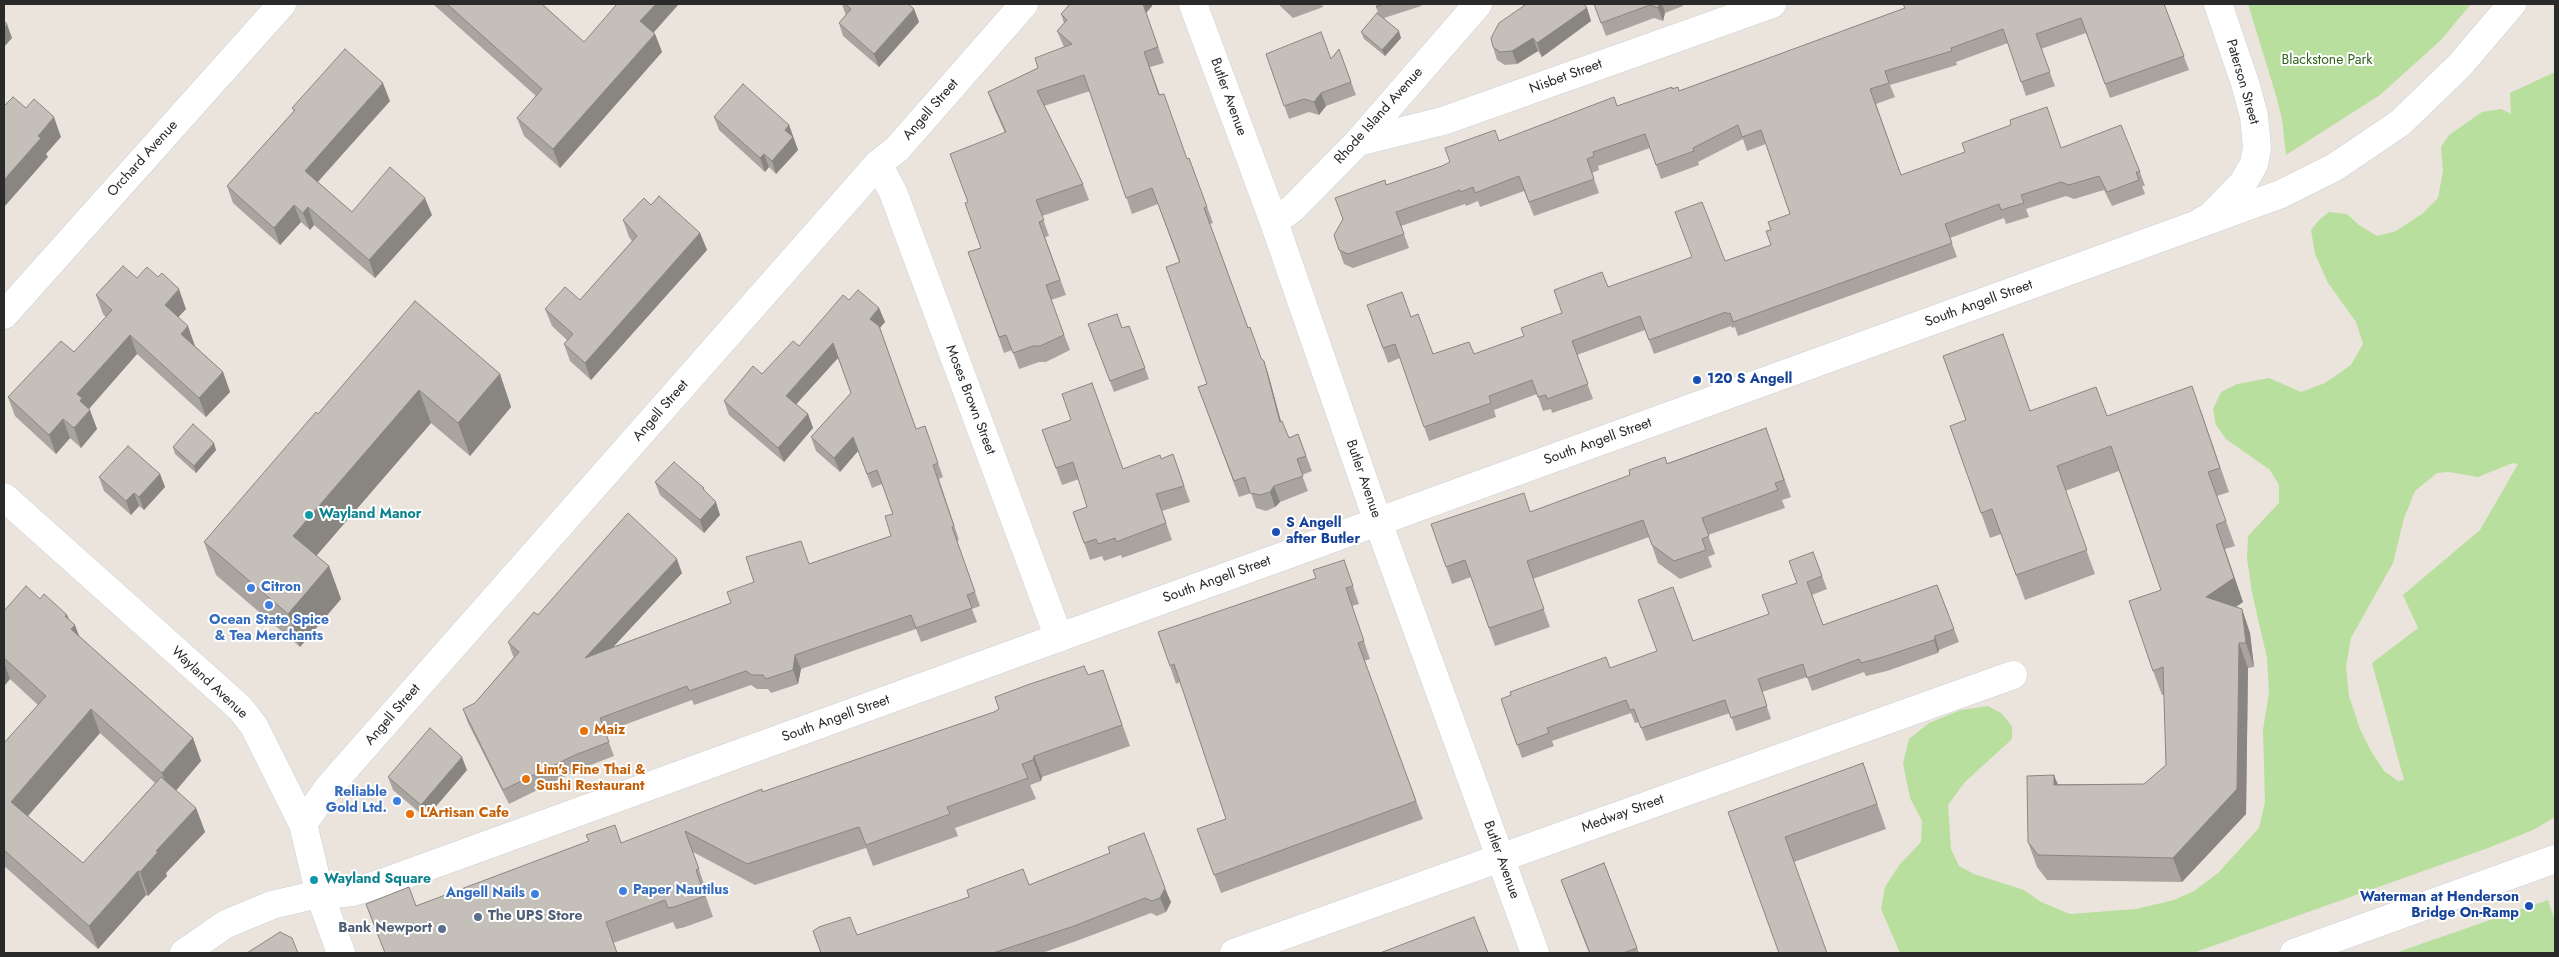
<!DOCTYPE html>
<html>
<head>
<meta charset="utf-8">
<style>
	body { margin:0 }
	#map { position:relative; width:2559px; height:957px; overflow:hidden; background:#ebe4dd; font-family:Jost,sans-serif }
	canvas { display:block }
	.frame { position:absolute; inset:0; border:5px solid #2a2a2a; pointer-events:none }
</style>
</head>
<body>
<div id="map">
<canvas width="2559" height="957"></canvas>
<div class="frame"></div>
</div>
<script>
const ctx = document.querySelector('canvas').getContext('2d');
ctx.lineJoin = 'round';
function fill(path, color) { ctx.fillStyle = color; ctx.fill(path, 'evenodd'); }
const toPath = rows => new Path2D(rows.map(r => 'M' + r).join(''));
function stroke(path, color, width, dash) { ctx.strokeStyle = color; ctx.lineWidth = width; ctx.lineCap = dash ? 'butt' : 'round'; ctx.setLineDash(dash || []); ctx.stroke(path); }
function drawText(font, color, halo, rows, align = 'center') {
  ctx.font = font + ' Jost,sans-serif'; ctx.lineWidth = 4; ctx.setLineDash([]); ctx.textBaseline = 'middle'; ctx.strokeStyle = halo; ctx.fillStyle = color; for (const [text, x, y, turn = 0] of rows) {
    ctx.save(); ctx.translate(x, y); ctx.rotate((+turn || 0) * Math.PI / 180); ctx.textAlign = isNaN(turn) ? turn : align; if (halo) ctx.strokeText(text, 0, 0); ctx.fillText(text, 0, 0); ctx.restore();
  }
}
const green = toPath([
	[2248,4,2471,4,2441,40,2380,95,2286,155,2282,119,2275,92],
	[2555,72,2555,817,2533,830,2488,848,2193,953,1900,953,1881,909,1885,887,1900,864,1921,842,1922,821,1910,798,1903,763,1909,739,1929,723,1961,710,1988,706,2001,713,2012,726,2012,739,1965,782,1948,805,1951,849,1959,866,1974,874,2024,890,2041,902,2070,914,2136,909,2174,900,2194,891,2218,873,2259,828,2265,802,2263,730,2269,692,2267,658,2252,593,2247,558,2248,536,2279,503,2279,485,2270,470,2226,439,2216,425,2213,409,2221,392,2237,384,2269,378,2301,392,2325,383,2351,365,2363,344,2356,322,2328,283,2315,254,2311,230,2319,220,2329,212,2347,214,2359,225,2377,236,2396,231,2422,214,2438,198,2443,171,2441,147,2449,135,2482,112,2501,109,2511,114,2510,93],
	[2513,463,2518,464,2480,530,2403,595,2418,628,2372,663,2404,780,2398,781,2384,771,2371,751,2360,729,2349,696,2346,666,2351,638,2393,563,2404,518,2415,491,2437,473,2449,472,2478,477],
	[2548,900,2555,921,2555,953,2395,953]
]);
const minor = toPath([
	[1358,142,1443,121,1772,4],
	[878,164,893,192,1059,638],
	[2202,221,2210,217,2243,183,2254,164,2257,148,2254,116,2245,83,2218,4],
	[1274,222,1293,208,1358,142,1478,4],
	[4,315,282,4],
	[1234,953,2013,675]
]);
const tertiary = toPath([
	[4,497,240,708,254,726,303,824,320,895,341,953],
	[1378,522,1535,953],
	[303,824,328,788,878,164,897,149,1024,4]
]);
const secondary = toPath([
	[1193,4,1274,222,1378,522],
	[184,953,226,924,272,905,310,896,353,892,385,882,2281,194,2335,167,2400,123,2460,65,2512,4],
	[2294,953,2555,859]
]);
const wall = toPath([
	[433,4,542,4,584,42,653,33,655,34,662,52,560,168,524,136,517,118,536,96],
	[842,4,908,4,914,9,919,22,879,67,843,36,839,23,846,14,845,13],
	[1070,4,1152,4,1152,6,1146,13,1164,63,1150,67,1160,95,1187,159,1189,158,1213,223,1210,224,1248,328,1261,359,1264,361,1269,377,1281,421,1289,438,1298,434,1312,471,1302,475,1308,491,1280,502,1275,507,1266,511,1256,508,1251,493,1239,497,1198,387,1207,384,1179,262,1158,204,1132,214,1090,91,1044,106,1083,184,1089,200,1042,216,1049,236,1045,237,1066,295,1051,300,1070,350,1046,362,1039,362,1019,369,1012,350,1004,353,968,252,981,248,968,202,1005,133,994,108,988,92,1038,68,1064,47,1057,31,1064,23,1061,14],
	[1278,4,1322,4,1323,7,1293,18],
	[1378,4,1423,4,1421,6,1384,18,1401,38,1385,56,1364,39,1361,32,1378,13,1376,7],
	[1523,4,1584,4,1587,8,1591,21,1542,57,1538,51,1517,64,1505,65,1497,60,1493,47,1524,6],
	[1594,4,1682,4,1683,6,1665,13,1663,21,1654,18,1606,36],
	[2164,4,2189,70,2110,98,2086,33,2041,49,2055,86,2026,96,2008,43,1956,62,1957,65,1890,85,1895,97,1876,104,1901,175,2061,148,2140,172,2145,186,2142,186,2145,194,2112,206,2104,190,2074,199,2066,196,2026,209,2029,217,2006,224,2004,218,1950,238,1957,257,1738,336,1735,327,1732,328,1731,326,1654,354,1645,330,1577,355,1593,399,1552,413,1551,409,1543,411,1537,394,1494,410,1496,417,1429,441,1400,358,1388,363,1367,305,1411,317,1433,354,1474,354,1524,336,1562,313,1608,287,1725,261,1771,245,1771,230,1790,214,1766,144,1747,151,1743,139,1698,162,1699,165,1661,179,1650,148,1598,166,1599,170,1592,173,1599,193,1534,216,1524,191,1480,207,1478,201,1466,206,1465,204,1401,226,1409,248,1353,268,1344,264,1334,235,1386,185,1442,166,1499,141,1673,89,1679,91,1905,8],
	[1339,49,1356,95,1326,106,1319,115,1309,112,1289,119,1266,54,1331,59],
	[390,101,318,182,352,212,432,215,375,278,314,225,310,230,301,222,280,245,233,203,227,186,294,111,292,108],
	[714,117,789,125,798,150,776,174,769,167,765,172,719,130],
	[651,205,700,233,707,250,591,380,570,361,564,344,567,340,552,326,545,309,580,300,632,241,629,237,623,220],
	[137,278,186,309,178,317,195,346,223,372,230,392,206,417,137,354,89,409,97,429,81,448,70,438,56,454,15,416,8,397,74,352,106,317,103,314,96,295],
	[849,300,879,308,885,322,880,328,916,429,925,426,943,477,939,479,959,540,957,541,980,606,972,609,977,622,921,642,916,629,801,669,798,684,771,693,768,689,757,689,751,685,694,705,692,700,605,732,614,756,580,769,509,804,468,723,463,709,475,703,514,657,513,656,508,642,538,615,682,573,613,647,731,603,809,564,891,536,893,514,882,484,872,488,858,451,840,472,816,451,811,437,851,393,838,358,796,404,808,414,813,428,784,462,729,415,724,401,762,374,799,346],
	[415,301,500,374,511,407,470,456,431,423,316,556,329,566,341,599,300,647,216,575,204,542,318,414],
	[1088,324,1122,328,1129,326,1149,379,1114,392],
	[2031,411,2107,416,2201,411,2229,492,2217,496,2235,546,2225,549,2243,602,2236,607,2242,609,2250,633,2254,667,2248,668,2246,814,2182,882,2047,880,2037,867,2028,842,2054,775,2058,784,2144,784,2166,765,2164,695,2162,695,2153,671,2161,590,2119,471,2065,491,2095,574,2025,600,2001,534,1990,538,1950,426],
	[1766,428,1791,497,1782,500,1785,508,1708,535,1715,554,1708,557,1712,567,1680,579,1658,563,1649,537,1533,579,1550,627,1495,646,1471,577,1452,584,1446,567,1530,512],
	[1042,430,1123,469,1162,459,1173,454,1190,502,1162,511,1172,540,1122,558,1121,555,1104,561,1102,556,1090,560,1073,512,1087,507,1079,479,1062,485],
	[173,447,216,450,196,473,175,454],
	[160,474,165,487,144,510,139,506,131,515,104,491,99,477],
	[655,482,704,488,705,492,720,515,704,533,660,495],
	[1813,552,1827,589,1812,595,1823,625,1937,585,1959,642,1939,650,1938,653,1887,671,1866,676,1864,672,1812,691,1807,677,1762,692,1771,719,1736,731,1730,713,1646,741,1639,722,1635,723,1631,713,1552,741,1554,746,1522,758,1501,699,1610,668,1693,641,1769,614,1797,583],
	[1344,560,1359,604,1352,606,1370,659,1364,661,1423,819,1221,893,1197,829,1226,819,1180,682,1176,684,1170,666,1316,578],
	[40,599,67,615,69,619,80,637,193,738,201,761,176,791,196,808,205,832,166,873,167,876,148,896,146,895,98,949,4,866,4,743,38,705,10,679,4,686,4,611],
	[100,733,155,783,83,863,28,816],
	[1103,670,1130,746,1042,777,1041,781,1030,785,1036,799,955,828,958,836,873,866,866,848,755,885,693,852,706,890,704,891,713,917,682,928,676,929,673,922,613,943,416,906,622,843,762,792,994,712],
	[1863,763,1886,829,1794,862,1728,812],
	[467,770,426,818,393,790,388,777],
	[1110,853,1171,902,1166,912,1157,916,1151,913,1079,940,1042,953,821,953,857,935,1029,885],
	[1604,863,1639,953,1589,953,1568,899,1561,880]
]);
const shadedWall = toPath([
	[656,4,679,4,647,40,640,21],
	[1143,4,1152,4,1152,6,1146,13,1164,63],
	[1659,4,1662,4,1665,13,1663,21,1658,8],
	[1587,8,1591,21,1542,57,1537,43],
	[914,9,919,22,879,67,874,54],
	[7,24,12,38,4,47,4,28],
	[1399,31,1401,38,1385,56,1382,50],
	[655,34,662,52,560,168,553,149],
	[1533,38,1538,51,1517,64,1512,51],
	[383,83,390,101,312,188,305,171],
	[1321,93,1326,106,1319,115,1314,102],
	[54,117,61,137,46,154,48,157,5,206,4,202,4,180,38,136],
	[789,125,798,150,776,174,772,161,785,130],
	[764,154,769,167,765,172,760,158],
	[425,198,432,215,375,278,369,260],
	[294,205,301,222,280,245,274,228],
	[308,207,314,225,310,230,303,213],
	[700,233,707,250,591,380,585,363],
	[179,289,186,309,172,324,165,305],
	[879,308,885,322,875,333,870,319],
	[188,326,195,346,188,353,181,334],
	[130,335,137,354,87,411,90,410,97,429,81,448,74,428,77,394],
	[833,343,838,358,791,410,786,396],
	[1264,361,1269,377,1285,437,1280,422],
	[223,372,230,392,206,417,199,398],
	[500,374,511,407,470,456,458,423],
	[419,390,431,423,305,569,293,536],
	[808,414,813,428,784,462,778,448],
	[63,419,70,438,56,454,49,435],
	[853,437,858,451,840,472,834,458],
	[214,443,216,450,196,473,194,466],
	[160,474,165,487,144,510,139,497],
	[1274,486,1280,502,1275,507,1270,492],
	[134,493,139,506,131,515,126,501],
	[716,502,720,515,704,533,700,520],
	[2216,525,2243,602,2215,621,2206,597],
	[677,559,682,573,590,672,585,658],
	[329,566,341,599,300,647,288,614],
	[2242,609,2250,633,2254,667,2246,643],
	[67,615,72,629,75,625,84,649,80,653,65,616],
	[1935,636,1939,650,1938,653,1934,640],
	[2239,643,2248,668,2246,814,2182,882,2173,858],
	[795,655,801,669,798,684,793,670],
	[4,662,10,679,4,686],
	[91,709,100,733,20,825,11,802],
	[193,738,201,761,170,797,162,773],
	[1034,756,1042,777,1041,781,1033,760],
	[462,757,467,770,426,818,421,805],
	[2054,775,2063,800,2054,785],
	[196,808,205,832,166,873,167,876,148,896,140,872,156,851],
	[138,871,146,895,98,949,89,926],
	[1165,888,1171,902,1166,912,1160,898]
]);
const building = toPath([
	[447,4,542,4,584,42,617,4,656,4,640,21,655,34,553,149,517,118,542,89,447,4],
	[845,4,908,4,914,9,874,54,839,23,851,9,845,4],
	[1070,4,1143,4,1158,47,1144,52,1159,95,1164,94,1187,159,1189,158,1207,207,1204,208,1248,328,1250,327,1261,358,1264,361,1280,422,1282,421,1289,438,1298,434,1306,456,1297,459,1303,476,1274,486,1270,492,1260,495,1250,493,1245,477,1234,481,1198,387,1207,384,1166,267,1180,262,1152,188,1126,198,1084,75,1037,91,1083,184,1036,200,1044,220,1039,222,1060,280,1046,285,1064,335,1040,346,1033,346,1013,353,1006,335,999,337,968,252,981,248,965,203,968,202,950,154,1006,132,988,92,1038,68,1035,58,1072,44,1057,31,1067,20,1061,14,1070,4],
	[1378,4,1385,4,1376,7,1378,4],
	[1524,4,1584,4,1587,8,1537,43,1533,38,1512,51,1500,52,1493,47,1491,38,1499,23,1525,5,1524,4],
	[1594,4,1659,4,1658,8,1650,5,1601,23,1594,4],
	[1903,4,2164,4,2184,56,2105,84,2081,18,2036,34,2050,72,2021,82,2003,29,1951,48,1952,51,1885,71,1889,83,1870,89,1901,175,1965,152,1962,143,2011,125,2010,120,2047,107,2061,148,2121,125,2140,172,2136,172,2139,180,2107,192,2099,176,2069,185,2061,182,2021,195,2024,203,2001,210,1999,204,1945,224,1952,243,1733,322,1730,313,1727,314,1726,312,1649,340,1640,316,1572,341,1588,384,1547,399,1546,395,1538,397,1532,380,1489,396,1491,403,1424,427,1395,344,1383,348,1367,305,1402,292,1411,317,1418,314,1433,354,1469,342,1474,354,1524,336,1521,328,1562,313,1554,290,1602,272,1608,287,1692,257,1675,212,1702,202,1725,261,1771,245,1766,231,1771,230,1768,222,1790,214,1761,130,1742,137,1738,125,1693,148,1694,151,1656,165,1645,134,1593,152,1594,156,1587,159,1594,179,1529,202,1519,176,1475,193,1473,187,1461,192,1460,190,1396,212,1404,234,1348,254,1339,250,1334,235,1343,219,1335,198,1385,180,1386,185,1442,166,1450,162,1445,148,1495,130,1499,141,1614,97,1617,106,1672,87,1672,89,1678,87,1679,91,1905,8,1903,4],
	[1377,13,1399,31,1382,50,1361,32,1377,13],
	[4,21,7,24,4,28,4,21],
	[1321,32,1331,59,1339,49,1351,82,1321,93,1314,102,1304,99,1284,106,1266,54,1321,32],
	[345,49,383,83,305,171,352,212,390,167,425,198,369,260,308,207,303,213,294,205,274,228,227,186,295,110,292,108,345,49],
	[743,84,789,125,785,130,793,137,772,161,764,154,760,158,714,117,743,84],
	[13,97,26,108,34,99,54,117,38,136,41,138,4,180,4,106,13,97],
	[659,196,700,233,585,363,564,344,573,334,545,309,565,287,580,300,637,236,623,220,644,198,651,205,659,196],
	[123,266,137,278,147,267,158,277,162,273,179,289,165,305,188,326,181,334,223,372,199,398,130,335,77,394,82,398,80,401,90,410,74,428,63,419,49,435,8,397,61,341,74,352,112,310,96,295,123,266],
	[858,290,879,308,870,319,879,326,916,429,925,426,938,463,933,465,954,526,952,527,975,592,967,595,972,608,916,628,911,615,795,655,793,670,766,679,763,675,752,675,746,671,689,691,687,686,600,718,609,742,575,755,503,790,463,709,475,703,519,652,508,642,534,612,538,615,628,513,677,559,585,658,731,603,727,592,754,582,746,557,801,541,809,564,891,536,885,516,893,514,877,470,867,474,853,437,834,458,811,437,851,393,833,343,786,396,808,414,778,448,724,401,753,366,762,374,793,341,799,346,843,295,849,300,858,290],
	[415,301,500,374,458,423,419,390,293,536,329,566,288,614,204,542,316,412,318,414,415,301],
	[1117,314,1122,328,1129,326,1145,368,1110,381,1088,324,1117,314],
	[2003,334,2030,411,2096,387,2107,416,2192,386,2220,468,2208,472,2226,521,2216,525,2234,578,2206,597,2242,609,2246,643,2239,643,2237,789,2173,858,2038,855,2028,842,2027,776,2054,775,2054,785,2144,784,2166,765,2163,667,2153,671,2129,601,2161,590,2111,446,2057,466,2087,550,2016,575,1992,509,1981,513,1950,426,1966,420,1943,356,2003,334],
	[1092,383,1123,469,1160,455,1161,459,1173,454,1184,486,1156,494,1166,523,1116,542,1115,538,1098,544,1096,539,1084,543,1073,512,1087,507,1073,462,1056,468,1042,430,1071,420,1062,394,1092,383],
	[193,424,214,443,194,466,173,447,193,424],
	[1766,428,1784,480,1775,483,1778,490,1702,518,1709,536,1702,539,1706,550,1674,561,1652,545,1643,520,1527,561,1544,609,1489,628,1465,560,1446,567,1431,524,1524,493,1530,512,1630,475,1629,470,1665,457,1667,464,1766,428],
	[128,446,160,474,139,497,134,493,126,501,99,477,128,446],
	[674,462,704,488,703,489,716,502,700,520,655,482,674,462],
	[1813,552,1822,576,1807,582,1823,625,1937,585,1954,629,1935,636,1934,640,1883,657,1861,663,1859,659,1807,678,1803,664,1758,679,1767,706,1731,718,1725,700,1641,728,1634,709,1630,710,1626,700,1547,728,1549,733,1517,745,1501,699,1511,695,1510,692,1606,657,1610,668,1657,651,1638,600,1673,587,1693,641,1769,614,1762,595,1797,583,1789,561,1813,552],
	[1344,560,1353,586,1346,588,1364,641,1358,643,1416,801,1214,875,1197,829,1226,819,1174,664,1170,666,1158,632,1316,578,1313,570,1344,560],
	[26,586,40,599,44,594,67,615,65,616,75,625,71,629,193,738,162,773,91,709,11,802,83,863,161,777,196,808,156,851,158,852,140,872,138,871,89,926,4,850,4,743,46,696,4,658,4,611,26,586],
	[1084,666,1088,675,1103,670,1122,725,1034,756,1033,760,1022,764,1028,778,947,807,950,814,866,845,859,827,747,864,685,831,699,869,696,870,705,896,674,907,668,908,665,900,606,922,617,953,385,953,366,904,409,887,416,906,589,841,586,835,615,825,621,843,762,789,762,792,994,712,999,709,995,697,1030,684,1084,666],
	[430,728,462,757,421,805,388,777,430,728],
	[1863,763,1877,804,1785,837,1827,953,1779,953,1728,812,1863,763],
	[1144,833,1165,888,1160,898,1152,901,1145,898,1074,926,993,953,821,953,813,931,819,927,850,917,857,935,969,897,967,890,1023,869,1029,885,1110,853,1108,847,1144,833],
	[1604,863,1637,948,1623,953,1590,953,1561,880,1604,863],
	[1474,917,1488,953,1380,953,1474,917],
	[280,932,292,938,298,953,247,953,280,932]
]);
const markers = [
	[1697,380,5,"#1a4fb4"],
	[309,515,5,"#0f9aa8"],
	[1276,532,5,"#1a4fb4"],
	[251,588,5,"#3f7fe0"],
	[269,605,5,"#3f7fe0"],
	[584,731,5,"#e8710a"],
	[526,779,5,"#e8710a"],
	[397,801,5,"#3f7fe0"],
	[410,814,5,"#e8710a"],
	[314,880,5,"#0f9aa8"],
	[623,891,5,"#3f7fe0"],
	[535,894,5,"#3f7fe0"],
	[2529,906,5,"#1a4fb4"],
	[478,917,5,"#5c6f8a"],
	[442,929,5,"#5c6f8a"]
];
const parkNames = [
	["Blackstone Park",2327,61]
];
const streetNames = [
	["Nisbet Street",1566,77,-20],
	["Paterson Street",2242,82,74],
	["Butler Avenue",1228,97,70],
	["Angell Street",931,110,-49],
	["Rhode Island Avenue",1379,116,-48],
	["Orchard Avenue",143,159,-48],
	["South Angell Street",1979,304,-20],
	["Moses Brown Street",970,400,69],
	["Angell Street",661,411,-49],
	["South Angell Street",1598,442,-20],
	["Butler Avenue",1363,479,71],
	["South Angell Street",1217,580,-20],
	["Wayland Avenue",209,683,43],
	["Angell Street",393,715,-49],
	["South Angell Street",836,719,-20],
	["Medway Street",1623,814,-20],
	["Butler Avenue",1501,860,70]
];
const transitNames = [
	["120 S Angell",1707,380],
	["S Angell",1286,524],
	["after Butler",1286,540],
	["Waterman at Henderson",2519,898,"right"],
	["Bridge On-Ramp",2519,914,"right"]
];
const cultureNames = [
	["Wayland Manor",319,515],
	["Wayland Square",324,880]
];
const shopNames = [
	["Citron",261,588],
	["Ocean State Spice",269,621,"center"],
	["& Tea Merchants",269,637,"center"],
	["Reliable",387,793,"right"],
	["Gold Ltd.",387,809,"right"],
	["Paper Nautilus",633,891],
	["Angell Nails",525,894,"right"]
];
const foodNames = [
	["Maiz",594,731],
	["Lim's Fine Thai &",536,771],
	["Sushi Restaurant",536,787],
	["L'Artisan Cafe",420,814]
];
const serviceNames = [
	["The UPS Store",488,917],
	["Bank Newport",432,929,"right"]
];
fill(green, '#b8df9d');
stroke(minor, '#ccd0db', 29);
stroke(tertiary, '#ccd0db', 29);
stroke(secondary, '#ccd0db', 29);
stroke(minor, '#fff', 28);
stroke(tertiary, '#fff', 28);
stroke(secondary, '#fff', 28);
fill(wall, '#a9a49f');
fill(shadedWall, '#898682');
fill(building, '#c4bfb9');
stroke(building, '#898682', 1);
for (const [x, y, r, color] of markers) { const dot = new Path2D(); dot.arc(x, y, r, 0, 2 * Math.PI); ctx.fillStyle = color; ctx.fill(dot); stroke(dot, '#fff', 2); }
drawText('14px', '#32631f', '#fff', parkNames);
drawText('14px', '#2a2a2a', '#fff', streetNames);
drawText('bold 14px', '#164399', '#fff', transitNames, 'left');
drawText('bold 14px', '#0d838f', '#fff', cultureNames, 'left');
drawText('bold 14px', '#366cbe', '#fff', shopNames, 'left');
drawText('bold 14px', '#c56008', '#fff', foodNames, 'left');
drawText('bold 14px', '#4e5e75', '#fff', serviceNames, 'left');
</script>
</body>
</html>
